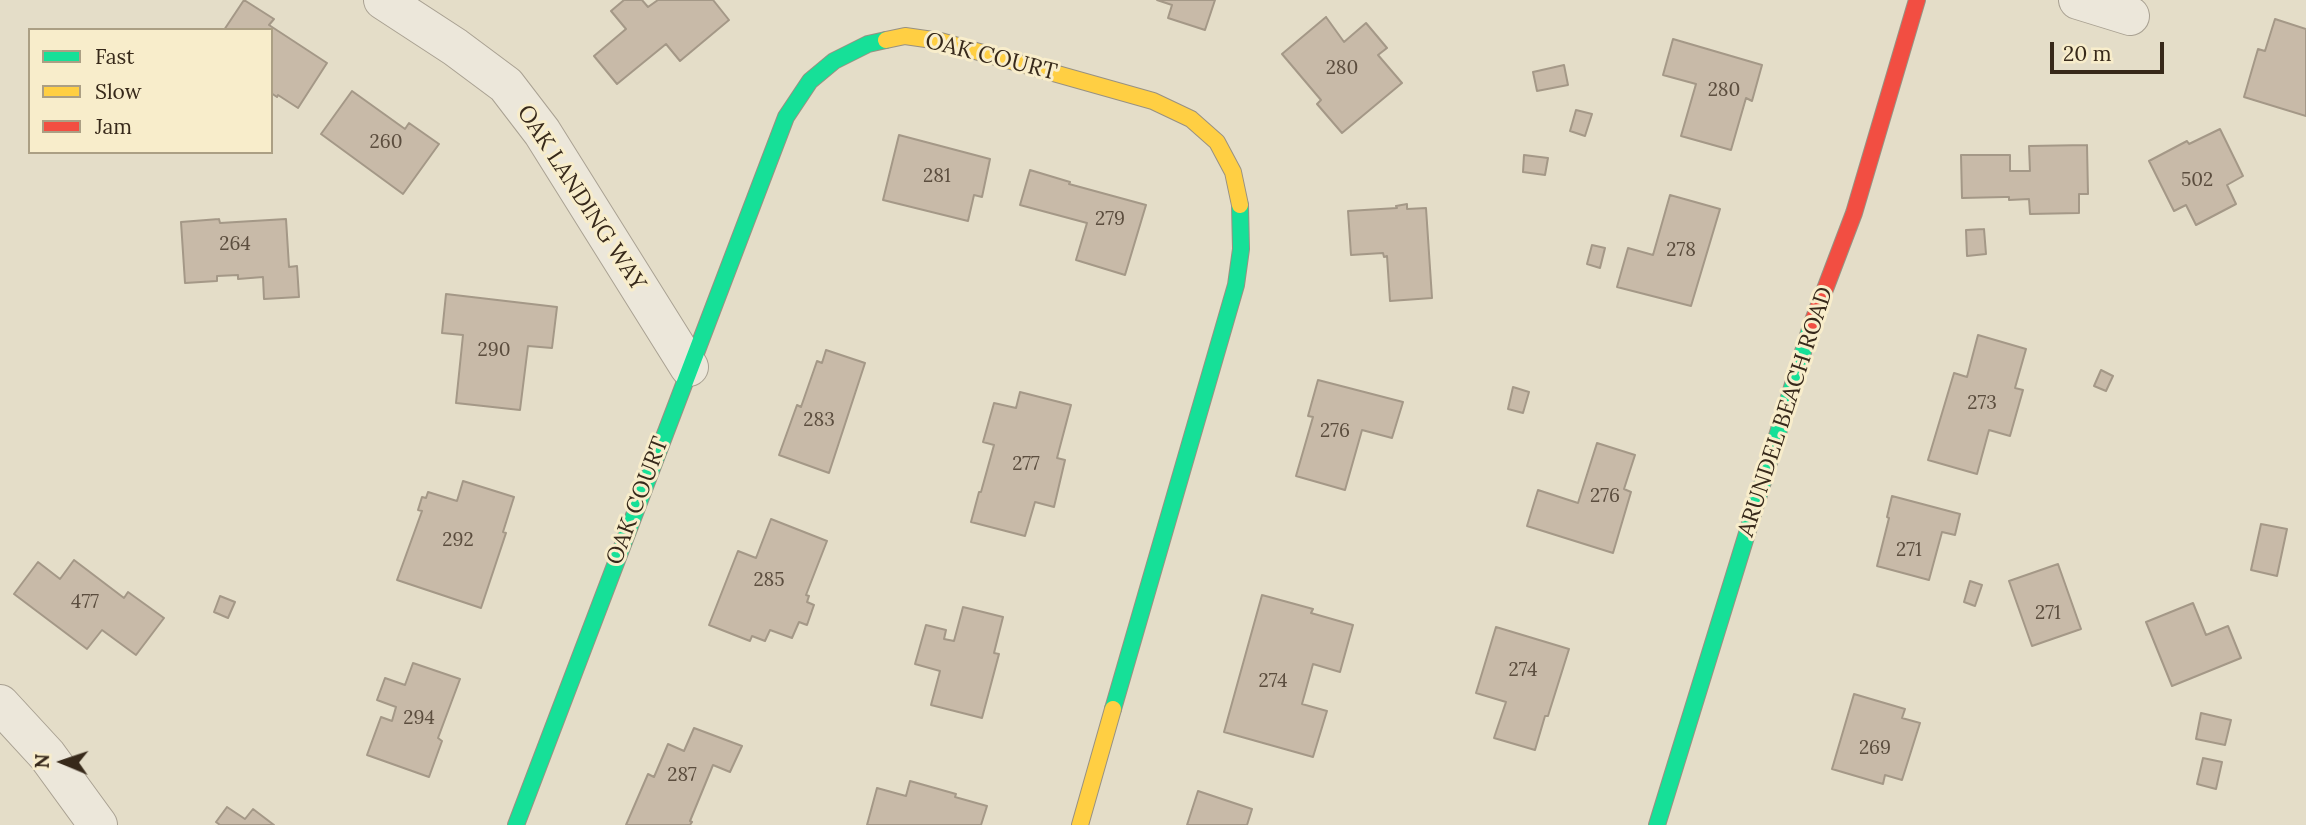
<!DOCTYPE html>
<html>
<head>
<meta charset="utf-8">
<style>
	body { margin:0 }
	#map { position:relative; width:2306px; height:825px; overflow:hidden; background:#e4ddc8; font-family:Lora,serif }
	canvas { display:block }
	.legend { position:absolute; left:28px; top:28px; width:245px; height:126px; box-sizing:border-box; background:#f8edcb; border:2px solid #ab9f84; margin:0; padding:9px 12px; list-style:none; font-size:21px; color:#37291a }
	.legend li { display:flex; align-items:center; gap:14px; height:35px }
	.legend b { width:35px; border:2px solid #ab9f84 }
	.north { position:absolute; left:28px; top:727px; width:70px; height:70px; -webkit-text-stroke:5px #f8edcb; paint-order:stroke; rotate:272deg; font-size:19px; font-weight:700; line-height:28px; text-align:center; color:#37291a }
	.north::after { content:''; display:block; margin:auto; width:24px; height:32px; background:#37291a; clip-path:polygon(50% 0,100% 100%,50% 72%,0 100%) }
	.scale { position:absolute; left:2050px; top:42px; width:114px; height:32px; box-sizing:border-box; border:4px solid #37291a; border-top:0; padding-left:9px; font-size:21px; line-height:24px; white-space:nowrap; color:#37291a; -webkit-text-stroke:5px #f8edcb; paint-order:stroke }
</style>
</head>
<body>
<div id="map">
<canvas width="2306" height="825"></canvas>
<ul class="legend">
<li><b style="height:9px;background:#16e098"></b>Fast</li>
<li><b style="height:9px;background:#ffcf43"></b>Slow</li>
<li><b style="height:9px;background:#f24e42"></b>Jam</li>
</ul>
<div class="north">N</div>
<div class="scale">20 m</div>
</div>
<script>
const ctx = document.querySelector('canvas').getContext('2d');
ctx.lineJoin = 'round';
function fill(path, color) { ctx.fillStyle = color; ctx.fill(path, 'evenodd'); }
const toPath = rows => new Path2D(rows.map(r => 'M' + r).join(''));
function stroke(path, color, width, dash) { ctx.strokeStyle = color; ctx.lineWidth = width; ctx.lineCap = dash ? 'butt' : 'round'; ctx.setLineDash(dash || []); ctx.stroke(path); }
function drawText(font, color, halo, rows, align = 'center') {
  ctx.font = font + ' Lora,serif'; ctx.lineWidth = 6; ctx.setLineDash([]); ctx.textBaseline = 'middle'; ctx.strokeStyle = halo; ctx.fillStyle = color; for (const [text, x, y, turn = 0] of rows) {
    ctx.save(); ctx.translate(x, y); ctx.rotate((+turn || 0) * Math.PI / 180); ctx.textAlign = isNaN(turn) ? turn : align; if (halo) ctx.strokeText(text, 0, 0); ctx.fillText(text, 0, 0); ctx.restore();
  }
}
const building = toPath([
	[244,0,274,19,269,25,327,63,298,108,278,95,277,97,271,93,271,30,224,30,244,0],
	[624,0,642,0,648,7,658,0,713,0,729,20,680,61,666,44,617,84,594,56,626,29,611,11,624,0],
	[1157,0,1215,0,1205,30,1168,18,1172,5,1157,0],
	[1326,17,1344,42,1366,23,1387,48,1378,55,1402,83,1342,133,1317,104,1321,100,1282,54,1326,17],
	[2275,19,2306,29,2306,116,2244,97,2258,49,2265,51,2275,19],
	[1673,39,1762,65,1752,101,1746,98,1731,150,1681,136,1696,84,1663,75,1673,39],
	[1564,65,1568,85,1537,91,1533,72,1564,65],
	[352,91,405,129,409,123,439,144,403,194,321,134,352,91],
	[1576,110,1592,114,1585,136,1570,131,1576,110],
	[2220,129,2243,176,2227,185,2236,204,2196,225,2186,205,2174,211,2149,161,2187,141,2189,144,2220,129],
	[899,135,990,159,982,197,974,195,968,221,883,200,899,135],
	[2087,145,2088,194,2079,194,2079,213,2030,214,2029,199,2009,200,2009,197,2005,197,1962,198,1961,155,2010,155,2010,171,2030,171,2029,146,2087,145],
	[1524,155,1548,158,1545,175,1523,172,1524,155],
	[1030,170,1070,182,1069,184,1146,205,1125,275,1076,260,1087,223,1020,205,1030,170],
	[1670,195,1720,209,1691,306,1617,287,1628,248,1653,255,1670,195],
	[1407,204,1407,209,1426,208,1432,298,1390,301,1387,256,1384,257,1383,253,1351,255,1348,211,1397,208,1396,206,1407,204],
	[219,219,220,223,286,219,289,267,297,266,299,297,264,299,263,277,238,279,238,275,217,276,217,281,185,283,181,222,219,219],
	[1984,229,1986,254,1967,256,1966,230,1984,229],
	[1592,245,1605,248,1600,268,1587,264,1592,245],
	[446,294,557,307,552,348,528,346,520,410,456,403,463,335,442,333,446,294],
	[1978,335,2026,349,2015,388,2023,390,2010,436,1989,430,1977,474,1928,460,1954,373,1967,377,1978,335],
	[826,350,865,363,829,473,779,455,797,405,801,407,817,361,822,363,826,350],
	[2101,370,2113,376,2106,391,2094,386,2101,370],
	[1318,380,1403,402,1392,438,1362,430,1345,490,1296,476,1313,417,1308,416,1318,380],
	[1513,387,1529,392,1523,413,1508,409,1513,387],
	[1020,392,1071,405,1057,458,1065,460,1054,507,1035,502,1025,536,971,522,979,492,981,492,994,445,983,442,994,403,1016,408,1020,392],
	[1597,443,1635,455,1624,489,1631,492,1613,553,1527,526,1538,490,1578,503,1597,443],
	[463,481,514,497,503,532,506,533,481,608,397,580,422,511,418,510,422,497,426,498,428,492,457,501,463,481],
	[1892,496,1960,514,1955,535,1942,532,1929,580,1877,566,1889,518,1887,517,1892,496],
	[771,519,827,541,806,595,809,596,807,602,814,605,807,625,799,622,792,638,770,630,765,641,752,636,750,641,709,625,738,551,756,558,771,519],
	[2261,524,2287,529,2277,576,2251,570,2261,524],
	[74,560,124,598,128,592,164,618,136,655,102,630,87,649,14,594,38,562,60,579,74,560],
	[2058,564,2081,629,2032,646,2009,581,2058,564],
	[1970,581,1982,585,1975,606,1964,602,1970,581],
	[1262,595,1313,609,1311,613,1353,625,1340,672,1313,664,1302,704,1327,711,1313,757,1224,732,1262,595],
	[220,596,235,602,228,618,214,612,220,596],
	[2193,603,2206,635,2228,626,2241,658,2172,686,2146,622,2193,603],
	[963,607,1003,617,994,653,999,654,982,718,931,705,940,671,915,664,926,625,946,630,944,639,954,641,963,607],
	[1496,627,1569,649,1548,716,1545,716,1535,750,1494,738,1506,702,1476,693,1496,627],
	[413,663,460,679,438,738,442,741,429,777,367,755,381,717,392,721,396,707,377,700,385,678,405,685,413,663],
	[1854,694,1905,709,1902,718,1920,723,1902,780,1885,775,1883,784,1832,769,1854,694],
	[2201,713,2231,720,2225,745,2196,739,2201,713],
	[694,728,742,746,730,772,713,765,690,821,692,822,690,825,626,825,648,774,654,777,668,744,684,751,694,728],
	[2203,758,2222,762,2216,789,2197,784,2203,758],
	[910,781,956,794,955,797,987,806,981,825,867,825,877,788,906,796,910,781],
	[1198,791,1252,809,1247,825,1187,825,1198,791],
	[227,807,245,819,253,809,274,825,220,825,216,822,227,807]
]);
const street = toPath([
	[383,0,455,47,506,85,542,132,689,367],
	[2078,0,2130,16],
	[0,704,47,755,98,825]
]);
const fast = toPath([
	[1113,709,1236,285,1241,249,1240,205],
	[516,825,786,117,810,81,834,61,868,44,886,40],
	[1657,825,1811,326]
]);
const slow = toPath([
	[886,40,905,36,940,41,1153,101,1191,119,1217,142,1233,172,1240,205],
	[1080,825,1113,709]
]);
const jam = toPath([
	[1811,326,1854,213,1917,0]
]);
const numberNames = [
	["280",1342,69],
	["280",1724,91],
	["260",386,143],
	["281",937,177],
	["502",2197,181],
	["279",1110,220],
	["264",235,245],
	["278",1681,251],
	["290",494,351],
	["273",1982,404],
	["283",819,421],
	["276",1335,432],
	["277",1026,465],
	["276",1605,497],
	["292",458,541],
	["271",1909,551],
	["285",769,581],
	["477",85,603],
	["271",2048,614],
	["274",1523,671],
	["274",1273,682],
	["294",419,719],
	["269",1875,749],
	["287",682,776]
];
const streetNames = [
	["OAK COURT",991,57,14],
	["OAK LANDING WAY",581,198,57],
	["ARUNDEL BEACH ROAD",1786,412,-72],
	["OAK COURT",638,501,-69]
];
fill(building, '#c8baa8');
stroke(building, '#a49887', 2);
stroke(street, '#a9a192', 40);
stroke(fast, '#989182', 18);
stroke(slow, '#989182', 18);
stroke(jam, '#989182', 18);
stroke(street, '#ece7da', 38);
stroke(fast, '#16e098', 16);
stroke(slow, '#ffcf43', 16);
stroke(jam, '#f24e42', 16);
drawText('19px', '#5b4d3e', null, numberNames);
drawText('23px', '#37291a', '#f8edcb', streetNames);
</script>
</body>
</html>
